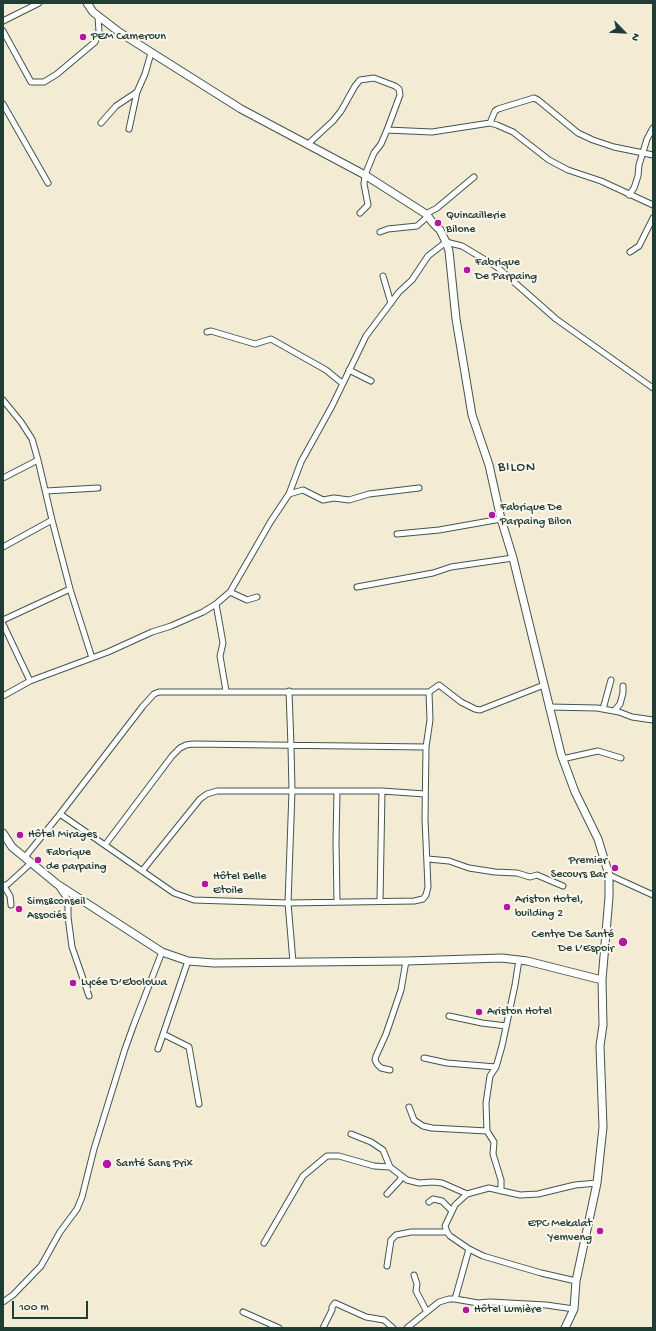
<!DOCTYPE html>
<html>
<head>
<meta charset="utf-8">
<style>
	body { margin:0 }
	#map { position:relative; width:656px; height:1331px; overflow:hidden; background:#f4ebd5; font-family:"Gochi Hand",sans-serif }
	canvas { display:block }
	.frame { position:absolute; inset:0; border:4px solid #1f3d34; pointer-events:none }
	.north { position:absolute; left:604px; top:12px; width:40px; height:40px; -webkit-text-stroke:3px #fbf7ec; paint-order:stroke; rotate:114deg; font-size:11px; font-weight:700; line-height:16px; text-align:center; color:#1f3d34 }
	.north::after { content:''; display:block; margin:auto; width:14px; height:18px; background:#1f3d34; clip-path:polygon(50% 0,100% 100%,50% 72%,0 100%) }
	.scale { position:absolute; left:12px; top:1301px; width:76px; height:18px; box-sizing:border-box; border:2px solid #1f3d34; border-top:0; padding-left:5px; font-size:12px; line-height:14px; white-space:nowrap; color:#1f3d34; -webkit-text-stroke:3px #fbf7ec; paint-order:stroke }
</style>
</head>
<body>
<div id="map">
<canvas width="656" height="1331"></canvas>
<div class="frame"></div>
<div class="north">N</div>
<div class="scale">100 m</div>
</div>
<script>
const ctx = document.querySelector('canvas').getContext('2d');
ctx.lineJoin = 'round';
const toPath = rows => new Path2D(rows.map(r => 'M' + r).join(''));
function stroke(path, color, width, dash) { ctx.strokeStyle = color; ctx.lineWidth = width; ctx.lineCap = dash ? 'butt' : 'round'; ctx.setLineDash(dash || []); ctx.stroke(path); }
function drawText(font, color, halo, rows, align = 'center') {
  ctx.font = font + ' "Gochi Hand",sans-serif'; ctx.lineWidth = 4; ctx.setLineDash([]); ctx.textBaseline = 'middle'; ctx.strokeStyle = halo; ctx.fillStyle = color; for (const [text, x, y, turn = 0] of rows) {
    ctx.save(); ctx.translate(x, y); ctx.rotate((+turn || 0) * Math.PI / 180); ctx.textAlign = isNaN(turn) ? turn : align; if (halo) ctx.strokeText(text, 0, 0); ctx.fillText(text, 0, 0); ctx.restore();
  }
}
const street = toPath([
	[3,21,39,3],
	[3,31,31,82,44,82,57,74,95,42,99,32,98,16],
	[3,104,48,183],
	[101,123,116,106,137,92,145,74,151,53],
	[490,123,495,111,498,109,534,98,538,100,578,133,593,140,614,147,653,155],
	[129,129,137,92],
	[387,130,432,132,490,123,497,125,513,132,549,160,568,170,601,181,653,205],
	[307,145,333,121,341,111,355,86,360,80,374,78,395,86,399,89,400,95,387,130,381,144,374,153,365,175,364,184,368,205,360,213],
	[629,195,634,188,638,176,639,165,647,139,653,128],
	[426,214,437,208,474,177],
	[380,232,388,229,417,226,426,218,429,218],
	[630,252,639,246,653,218],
	[383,276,391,303],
	[207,332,211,331,255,344,271,339,326,370,342,383],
	[349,370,371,381],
	[3,400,21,422,32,439,38,460,52,520,70,589,92,658],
	[3,478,38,460],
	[46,491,98,488],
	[289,494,303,490,323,500,334,498,349,500,369,494,419,488],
	[397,534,439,530,501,519],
	[3,547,52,520],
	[357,587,433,573,451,567,513,558],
	[230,592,247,600,257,597],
	[216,604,223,643,220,656,226,691],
	[3,620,70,589],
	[3,624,30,681],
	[289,691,291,746,292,791,288,903,293,962],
	[3,696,30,681,108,652,152,632,171,626,203,612,216,604,230,592,271,521,289,494,301,462,332,406,366,336,399,292,412,280,428,256,446,242,462,246,497,267,556,319,653,388],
	[549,707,597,708,619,712,632,717,653,720],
	[603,709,611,680],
	[614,711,620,704,623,693,623,686],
	[562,759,598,751,621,758],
	[60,814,174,893,194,900,288,903,414,901,423,899,426,895,428,887,425,819,426,747,430,720,429,692],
	[105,845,172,756,180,748,186,745,193,744,426,747],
	[25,857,60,814,143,706,154,694,159,692,429,692,439,685,461,702,475,709,480,710,544,685],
	[428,859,449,861,469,868,495,872,517,873,530,877,537,875,563,886],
	[142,871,200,799,207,794,217,791,382,791,425,794],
	[609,875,653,895],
	[3,886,8,884,31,863],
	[4,886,10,896,11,905],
	[59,887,68,900,68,917,72,947,89,996],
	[380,901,382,791],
	[337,902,336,842,337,791],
	[449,1016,482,1023,506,1026],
	[163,1034,189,1047,199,1104],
	[158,1049,188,961],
	[424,1058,447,1063,496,1067],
	[390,1070,381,1068,377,1064,375,1060,376,1056,386,1034,401,990,406,961],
	[409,1107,414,1120,423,1126,432,1128,487,1131],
	[351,1134,371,1142,383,1150,390,1167,407,1180,419,1183,433,1182,442,1183,467,1194],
	[501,1191,501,1180,493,1154,494,1142,487,1131,486,1103,490,1076,496,1067,502,1046,515,985,519,960],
	[387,1194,400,1180,401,1177],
	[429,1202,433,1199,442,1201,452,1211],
	[264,1243,303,1176,327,1156,339,1156,374,1166,390,1167],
	[387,1266,391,1240,396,1235,411,1232,447,1232],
	[414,1275,417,1284,416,1291,427,1312],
	[576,1281,541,1273,483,1256,469,1249,450,1236,447,1232,445,1226,455,1205,467,1194,489,1188,520,1195,538,1194,575,1185,597,1183],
	[455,1299,469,1249],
	[3,1302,13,1295,41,1266,60,1232,77,1209,82,1197,94,1149,125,1049,134,1024,162,952],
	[243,1312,279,1328],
	[323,1328,332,1310,332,1307,335,1303,366,1317,384,1320,393,1328],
	[407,1328,439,1302,449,1299,455,1299,478,1303,490,1302,546,1305,574,1309]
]);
const secondary = toPath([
	[87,3,93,12,119,32,241,109,365,175,426,214,433,223,440,230,446,242,449,251,456,319,472,415,489,465,501,519,513,558,561,754,575,792,598,839,609,875,609,897,602,980,603,1025,600,1046,603,1127,597,1183,576,1281,574,1309,565,1328],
	[3,833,12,847,57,884,162,952,188,961,214,963,406,961,502,958,527,961,602,980]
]);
const markers = [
	[83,37,4,"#b5179e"],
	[438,223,4,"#b5179e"],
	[467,270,4,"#b5179e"],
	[492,515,4,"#b5179e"],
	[20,835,4,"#b5179e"],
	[38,860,4,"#b5179e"],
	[615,868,4,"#b5179e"],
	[205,884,4,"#b5179e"],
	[507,907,4,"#b5179e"],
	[19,909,4,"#b5179e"],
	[623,942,5,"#b5179e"],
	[73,983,4,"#b5179e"],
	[479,1012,4,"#b5179e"],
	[107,1164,5,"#b5179e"],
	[600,1231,4,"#b5179e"],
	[466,1310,4,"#b5179e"]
];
const poiNames = [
	["PEM Cameroun",91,37],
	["Quincaillerie",446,216],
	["Bilone",446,230],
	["Fabrique",475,263],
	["De Parpaing",475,277],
	["Fabrique De",500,508],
	["Parpaing Bilon",500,522],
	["Hôtel Mirages",28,835],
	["Fabrique",46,853],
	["de parpaing",46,867],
	["Premier",607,861,"right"],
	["Secours Bar",607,875,"right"],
	["Hôtel Belle",213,877],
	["Etoile",213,891],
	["Ariston Hotel,",515,900],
	["building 2",515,914],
	["Sims&conseil",27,902],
	["Associés",27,916],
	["Centre De Santé",614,935,"right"],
	["De L’Espoir",614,949,"right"],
	["Lycée D’Ebolowa",81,983],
	["Ariston Hotel",487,1012],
	["Santé Sans Prix",116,1164],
	["EPC Mekalat",592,1224,"right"],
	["Yemveng",592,1238,"right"],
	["Hôtel Lumière",474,1310]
];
const quarterNames = [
	["BILON",517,468]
];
stroke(street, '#3f574c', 7);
stroke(secondary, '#3f574c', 9);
stroke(street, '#fff', 5);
stroke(secondary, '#fff', 7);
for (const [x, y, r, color] of markers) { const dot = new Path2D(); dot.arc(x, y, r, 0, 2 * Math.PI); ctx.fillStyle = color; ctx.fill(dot); stroke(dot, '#fbf7ec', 1.5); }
drawText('12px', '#1f3d34', '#fbf7ec', poiNames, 'left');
ctx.letterSpacing = '1px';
drawText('14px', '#1f3d34', '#fbf7ec', quarterNames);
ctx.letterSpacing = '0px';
</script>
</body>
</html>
